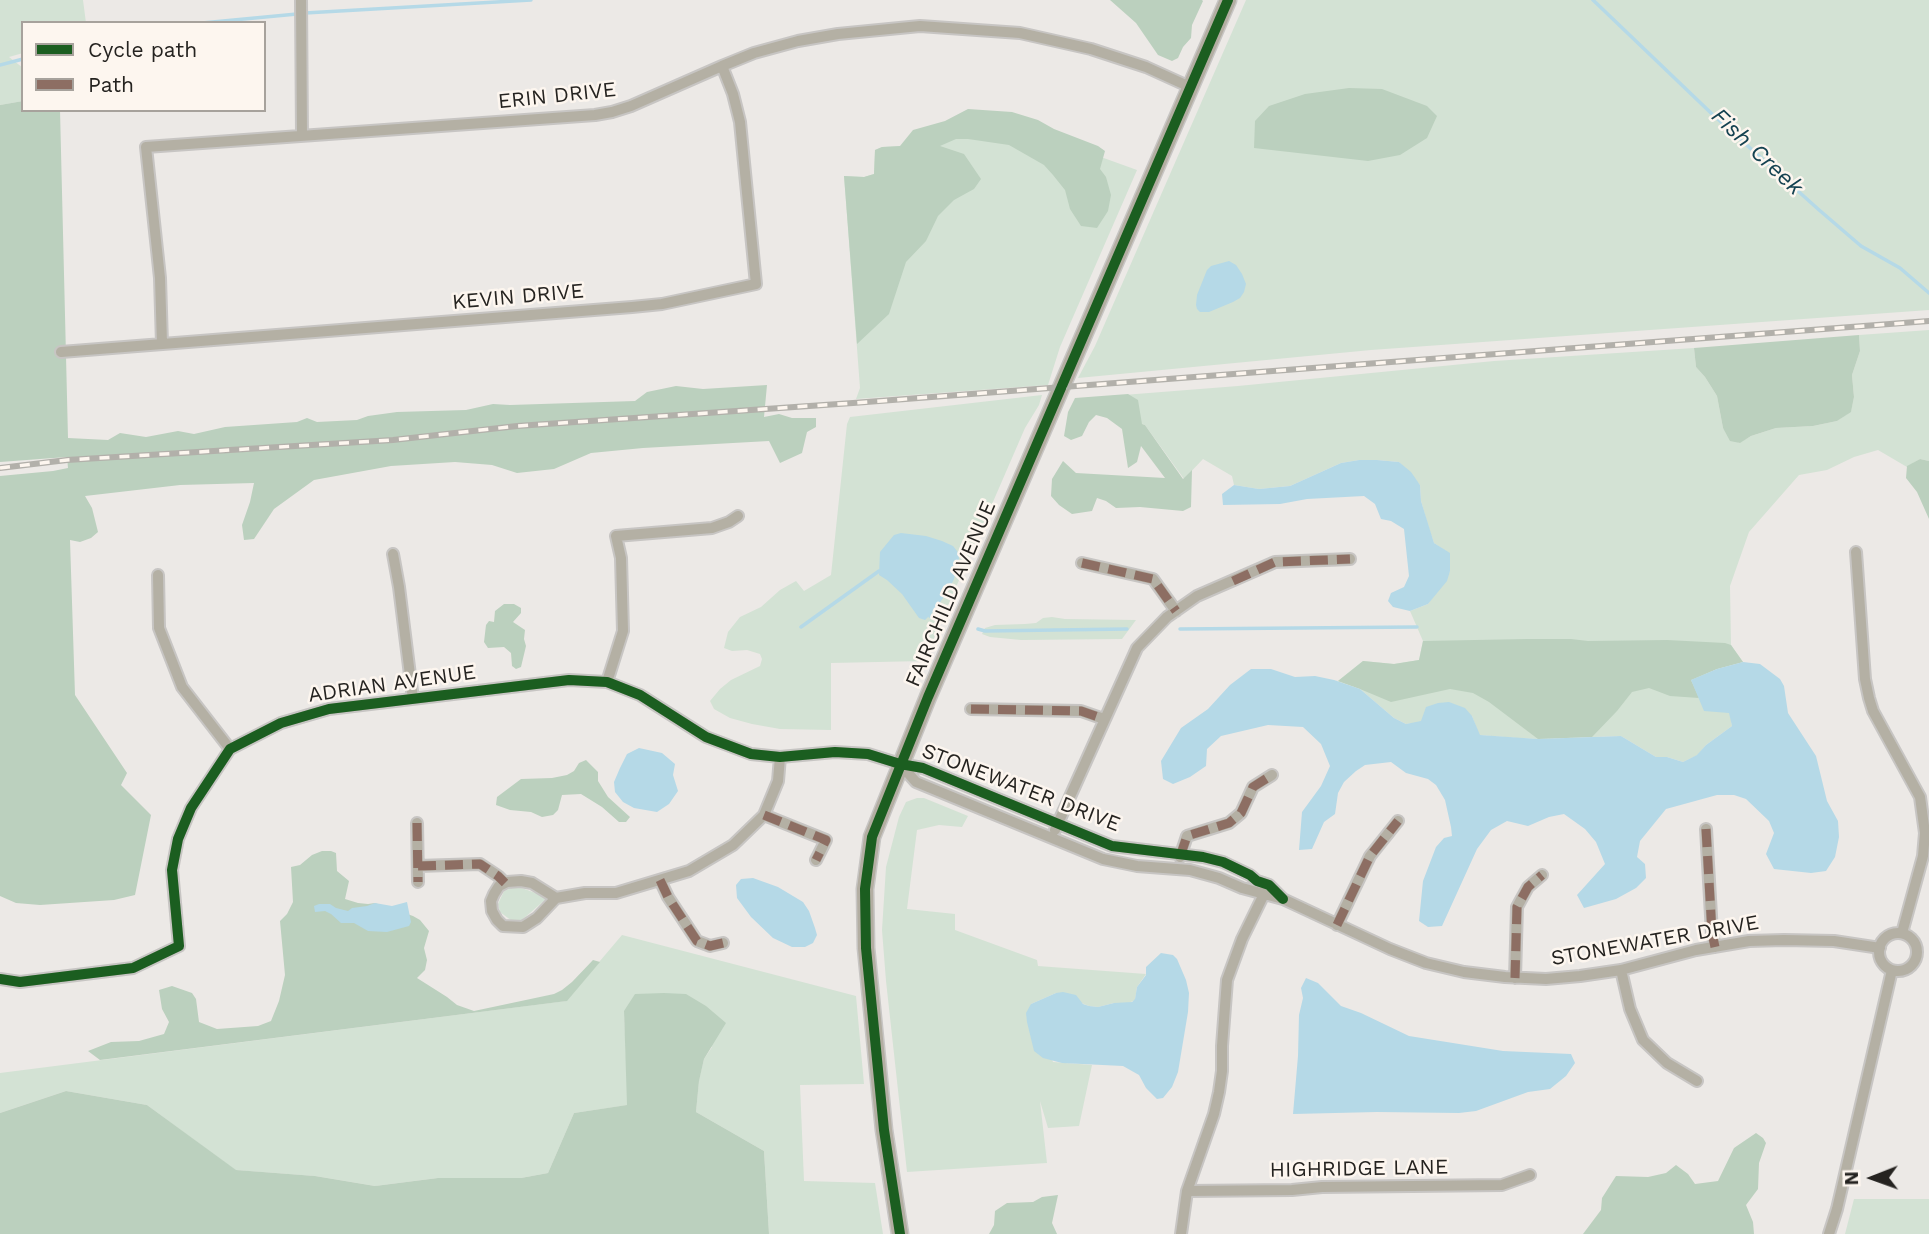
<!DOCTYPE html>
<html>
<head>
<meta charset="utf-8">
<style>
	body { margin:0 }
	#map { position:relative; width:1929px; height:1234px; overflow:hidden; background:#ece9e6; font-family:"Work Sans",sans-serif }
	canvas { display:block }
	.legend { position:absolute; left:21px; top:21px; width:245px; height:91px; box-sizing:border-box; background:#fdf6ef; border:2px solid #a7a29c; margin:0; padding:9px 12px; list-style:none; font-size:21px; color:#252320 }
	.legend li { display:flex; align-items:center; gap:14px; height:35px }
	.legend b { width:35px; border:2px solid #a7a29c }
	.north { position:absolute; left:1838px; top:1143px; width:70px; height:70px; -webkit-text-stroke:5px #fdf6ef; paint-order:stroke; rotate:269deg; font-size:19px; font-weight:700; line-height:28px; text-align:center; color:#252320 }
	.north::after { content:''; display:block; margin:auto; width:24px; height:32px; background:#252320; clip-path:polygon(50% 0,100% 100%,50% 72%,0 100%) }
</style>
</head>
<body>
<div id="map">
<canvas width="1929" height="1234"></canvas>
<ul class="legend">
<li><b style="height:9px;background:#1b5e20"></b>Cycle path</li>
<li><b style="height:9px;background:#8d6e63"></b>Path</li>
</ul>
<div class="north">N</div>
</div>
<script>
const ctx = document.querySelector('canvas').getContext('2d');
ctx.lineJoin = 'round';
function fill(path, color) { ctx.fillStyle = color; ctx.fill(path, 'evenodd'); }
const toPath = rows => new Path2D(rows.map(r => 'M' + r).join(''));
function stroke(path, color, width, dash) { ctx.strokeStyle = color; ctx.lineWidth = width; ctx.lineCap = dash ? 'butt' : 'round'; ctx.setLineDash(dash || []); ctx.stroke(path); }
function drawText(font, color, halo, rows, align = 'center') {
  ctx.font = font + ' "Work Sans",sans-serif'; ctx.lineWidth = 5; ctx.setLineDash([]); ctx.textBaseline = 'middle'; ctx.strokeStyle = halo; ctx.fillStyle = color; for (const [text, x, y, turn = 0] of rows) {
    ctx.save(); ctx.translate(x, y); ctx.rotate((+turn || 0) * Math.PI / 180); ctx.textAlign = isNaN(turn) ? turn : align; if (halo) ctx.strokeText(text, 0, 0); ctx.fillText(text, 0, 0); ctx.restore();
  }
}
const green = toPath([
	[0,0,83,0,86,23,23,23,23,53,9,57,23,68,23,101,0,105],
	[1246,0,1929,0,1929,310,1371,350,1078,378,1095,346],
	[1015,126,1137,170,1060,347,1048,385,856,399,860,388,844,176,864,177,874,174,875,150,882,147,928,145,930,133],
	[1929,330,1929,461,1920,459,1907,467,1878,450,1854,457,1827,470,1799,475,1749,532,1730,586,1731,645,1743,662,1717,669,1691,681,1730,713,1732,726,1706,745,1698,755,1683,762,1667,757,1656,757,1621,736,1538,739,1517,738,1479,735,1472,716,1406,724,1394,718,1360,689,1334,680,1338,681,1363,661,1394,664,1419,660,1423,641,1410,611,1428,604,1450,571,1450,554,1434,543,1429,529,1421,501,1420,485,1399,462,1377,460,1359,460,1341,463,1290,486,1259,489,1234,485,1232,476,1203,459,1184,479,1145,425,1107,410,1098,397,1238,386,1494,361,1694,348,1696,367,1705,377,1717,396,1723,428,1739,443,1751,436,1776,428,1813,426,1837,421,1851,411,1854,397,1852,375,1860,351,1859,335],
	[1042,395,1039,405,1025,428,924,661,831,663,831,730,780,729,752,724,730,718,714,709,710,701,720,689,731,680,760,666,762,659,760,654,747,650,732,651,724,648,728,632,740,617,761,607,780,590,796,581,804,591,831,575,847,424,850,417],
	[1052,617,1065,619,1136,620,1122,639,1021,640,990,637,982,634,985,628,995,625,1025,624,1036,623,1043,618],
	[917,798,924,798,968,816,962,827,939,825,917,830,907,909,955,914,955,930,1037,960,1038,966,1146,974,1137,987,1135,1000,1129,1003,1114,1003,1098,1007,1089,1006,1056,993,1031,1004,1053,1062,1092,1065,1079,1126,1048,1128,1040,1101,1047,1163,907,1172,886,981,882,930,886,867,899,817,906,802],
	[516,886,544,896,546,899,522,920,512,921,500,912,498,904,504,891],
	[622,935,856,996,864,1084,800,1085,804,1181,875,1183,883,1234,769,1234,764,1151,696,1112,699,1080,704,1059,712,1047,624,1011,628,1105,574,1113,548,1173,521,1178,438,1178,375,1186,315,1176,235,1170,147,1105,66,1091,0,1113,0,1073,566,1001],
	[1854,1199,1929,1199,1929,1234,1845,1234]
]);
const forest = toPath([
	[1110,0,1202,0,1203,1,1192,25,1191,38,1183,47,1178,58,1172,61,1158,55,1136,23],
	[1349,88,1382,89,1427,106,1437,116,1427,138,1400,155,1368,161,1254,148,1255,121,1269,106,1305,94],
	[23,101,23,110,60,110,68,438,108,440,120,433,146,437,178,431,194,434,225,427,297,422,307,418,317,422,357,420,368,416,397,412,466,410,493,404,510,405,635,401,647,392,676,386,703,389,767,385,764,417,779,414,792,418,816,418,816,427,807,432,802,453,780,463,769,441,643,448,591,453,554,469,517,473,492,465,455,462,391,466,314,480,274,509,254,539,244,540,242,525,250,502,254,483,180,485,85,496,92,508,98,532,91,538,80,542,70,540,75,695,127,773,121,785,151,815,135,895,114,900,40,905,16,903,0,896,0,476,53,471,68,468,67,457,0,462,0,105],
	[968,109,1012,112,1038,120,1054,129,1098,146,1105,151,1100,169,1106,177,1111,195,1108,211,1097,228,1081,226,1070,209,1065,190,1053,175,1044,165,1009,145,968,139,956,139,940,146,964,154,981,179,974,189,954,200,938,216,926,241,906,262,889,314,857,344,844,176,864,177,874,174,875,150,882,147,900,146,913,130,945,121],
	[1859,335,1860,351,1852,375,1854,397,1851,412,1837,421,1813,426,1776,428,1751,436,1740,443,1730,441,1723,428,1717,396,1705,377,1696,367,1694,348],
	[1128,394,1138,400,1142,424,1145,425,1183,479,1192,470,1191,507,1183,511,1140,507,1116,508,1106,501,1097,498,1092,511,1072,514,1059,505,1051,496,1052,479,1063,461,1076,473,1165,478,1141,446,1137,462,1128,468,1122,429,1107,418,1096,415,1089,422,1082,436,1071,440,1064,436,1068,412,1075,398],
	[1920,459,1929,461,1929,519,1917,492,1906,478,1907,466],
	[504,604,514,604,521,608,521,613,513,622,525,630,524,639,526,646,521,667,516,669,512,666,511,653,504,647,488,648,484,642,486,625,489,621,494,622,495,611],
	[1527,639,1571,639,1588,641,1667,640,1725,643,1731,645,1743,662,1717,669,1691,680,1699,698,1670,696,1649,688,1632,692,1617,711,1592,737,1538,739,1489,702,1473,693,1450,689,1391,702,1360,689,1338,681,1363,661,1394,664,1419,660,1423,641],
	[586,760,598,772,598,781,608,797,630,817,626,822,619,822,602,807,581,794,562,795,558,810,553,815,542,817,531,812,510,810,496,805,497,797,521,779,552,778,567,775,574,771,579,763],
	[322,851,331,851,336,853,337,871,349,881,345,899,358,903,368,904,375,903,413,916,420,920,429,931,424,948,427,960,425,970,417,978,447,997,457,1005,474,1011,554,994,562,990,572,982,593,960,600,962,567,1001,100,1060,88,1051,111,1042,139,1041,164,1034,169,1022,162,1009,159,990,172,986,192,993,196,999,199,1022,217,1029,258,1026,271,1021,279,1001,285,975,280,921,287,914,293,902,291,867,300,865,312,855],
	[664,993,686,994,706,1006,726,1023,704,1059,699,1081,696,1112,764,1151,769,1234,0,1234,0,1113,66,1091,147,1105,236,1170,315,1176,375,1186,438,1178,521,1178,548,1173,574,1113,627,1105,624,1011,635,994],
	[1756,1133,1763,1138,1766,1143,1759,1163,1758,1189,1746,1205,1753,1222,1754,1234,1583,1234,1601,1210,1602,1198,1616,1176,1648,1177,1666,1173,1676,1165,1688,1174,1695,1184,1718,1181,1734,1148],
	[1058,1195,1052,1223,1057,1234,989,1234,994,1225,995,1211,1007,1203,1033,1202,1042,1197]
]);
const water = toPath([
	[1229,261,1236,265,1242,274,1246,284,1244,292,1240,298,1233,302,1209,312,1200,312,1197,309,1196,305,1197,295,1207,270,1211,266],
	[1359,460,1377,460,1399,462,1411,472,1420,485,1421,501,1434,543,1450,553,1450,571,1447,581,1428,604,1410,611,1393,607,1388,601,1391,593,1404,587,1409,576,1404,529,1391,521,1381,519,1375,504,1364,496,1307,499,1280,504,1223,505,1222,494,1234,485,1259,489,1290,486,1341,463],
	[901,533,926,536,942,541,953,546,957,551,959,558,954,579,948,591,934,611,925,620,919,618,902,594,887,580,879,575,880,552,894,535],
	[1743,662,1760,664,1780,679,1784,686,1788,713,1816,756,1827,801,1838,821,1839,837,1835,857,1826,871,1811,873,1774,869,1766,854,1774,833,1769,821,1746,799,1734,795,1717,795,1666,809,1640,841,1637,857,1645,864,1646,878,1636,888,1616,899,1584,908,1577,895,1605,864,1596,842,1585,829,1564,814,1549,817,1528,826,1507,821,1491,830,1477,849,1442,926,1428,927,1419,921,1423,881,1436,847,1444,838,1452,836,1451,827,1445,800,1436,785,1428,779,1406,773,1391,762,1365,765,1356,771,1344,782,1338,793,1335,814,1324,822,1312,849,1299,850,1302,812,1321,786,1330,766,1321,744,1303,727,1268,725,1221,736,1207,749,1206,766,1190,777,1173,784,1163,779,1161,761,1181,728,1208,709,1230,685,1251,669,1271,669,1295,677,1315,676,1334,680,1360,689,1394,718,1406,724,1421,721,1426,707,1438,703,1449,702,1465,708,1472,716,1480,735,1538,739,1621,736,1656,757,1667,757,1683,762,1697,755,1706,745,1732,726,1729,713,1704,711,1691,680,1717,669],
	[639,748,662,753,675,764,673,775,678,791,669,804,657,812,634,808,623,802,615,792,614,782,620,768,627,754],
	[753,878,778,887,803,902,809,911,815,928,817,935,813,943,805,947,792,947,773,938,751,917,737,898,736,885,741,879],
	[407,902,411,922,409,926,387,932,368,931,354,923,341,923,331,914,325,911,315,912,314,906,319,904,330,904,336,908,348,911,352,908,367,906,375,903,392,906],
	[1161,953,1173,955,1177,959,1186,980,1189,993,1188,1012,1178,1072,1172,1087,1163,1098,1157,1099,1146,1088,1139,1075,1123,1066,1062,1063,1043,1058,1034,1051,1027,1022,1026,1013,1031,1004,1056,993,1063,992,1076,995,1083,1004,1089,1006,1098,1007,1114,1003,1132,1002,1135,999,1137,987,1146,975,1146,967],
	[1306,978,1318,983,1341,1006,1361,1013,1409,1036,1503,1051,1571,1054,1575,1063,1566,1076,1550,1089,1528,1092,1476,1111,1459,1113,1377,1112,1293,1114,1298,1056,1299,1015,1303,998,1301,988]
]);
const stream = toPath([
	[1593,0,1711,113,1818,209,1861,246,1900,268,1929,293],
	[305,13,531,0],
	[202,23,297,14],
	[0,65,23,59],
	[930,616,939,619],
	[801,627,879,571],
	[978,629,985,631,1127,629],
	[1180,629,1417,627]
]);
const minor = toPath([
	[301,0,302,135],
	[162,344,160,278,146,147,595,115,612,112,631,106,722,66,754,53,798,41,838,34,920,26,1020,33,1091,49,1146,67,1190,87],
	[61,352,632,307,662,304,756,284,740,122,733,94,722,66],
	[1856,552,1865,679,1869,698,1873,711,1920,797,1925,833,1923,856,1902,933],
	[393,554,399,587,413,699],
	[1082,563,1153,579,1176,611],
	[158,575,159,628,182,687,230,749],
	[607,682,623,631,621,558,616,536,712,528,729,522,738,516],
	[971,709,1081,711,1104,719],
	[900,764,916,782,1103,859,1137,866,1190,870,1219,878,1242,888,1283,899,1390,949,1426,963,1464,972,1505,977,1546,979,1580,976,1621,970,1696,950,1749,941,1784,940,1834,941,1880,948],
	[764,815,826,840,816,860],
	[417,823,418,882],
	[1706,829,1712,933,1715,947],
	[1055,830,1137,648,1167,617,1197,596,1275,562,1350,559],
	[1180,857,1187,836,1229,823,1241,813,1253,787,1272,775],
	[418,866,480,864,498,876,505,883],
	[660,880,668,897,697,941,710,946,723,943],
	[556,898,532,883,521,881,507,882,499,886,494,894,491,901,492,911,497,920,503,926,523,927,537,918,556,898,585,893,616,893,689,871,733,845,764,815,778,781,780,757],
	[1337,925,1370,856,1398,821],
	'1879 952a19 19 0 1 1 38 0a19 19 0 1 1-38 0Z',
	[1621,970,1630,1009,1643,1040,1667,1063,1697,1081],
	[1515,978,1517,907,1528,887,1542,875],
	[0,979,20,982,133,968,179,946,172,870,178,839,191,808,230,749,281,723,329,709,569,680,607,682,640,695,706,737,751,754,780,757,835,752,868,754,900,764,923,768,1112,846,1203,857,1223,862,1250,875,1257,881,1269,885,1283,899],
	[1187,1191,1292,1190,1322,1187,1502,1185,1530,1175],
	[1181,1234,1187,1191,1214,1114,1219,1092,1222,1071,1222,1046,1227,980,1242,939,1266,890],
	[1829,1234,1837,1209,1892,970]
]);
const secondary = toPath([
	[900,1234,884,1130,866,948,865,889,872,837,928,697,1228,0]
]);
const rail = toPath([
	[0,468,67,460,393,440,517,426,853,403,1929,321]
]);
const quiet = toPath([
	[1082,563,1153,579,1176,611],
	[1233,581,1275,562,1350,559],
	[971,709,1081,711,1104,719],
	[764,815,826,840,816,860],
	[417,823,418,882],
	[1706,829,1712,933,1715,947],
	[1180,857,1187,836,1229,823,1241,813,1253,787,1272,775],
	[418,866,480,864,498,876,505,883],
	[660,880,668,897,697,941,710,946,723,943],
	[1337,925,1370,856,1398,821],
	[1515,978,1517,907,1528,887,1542,875]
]);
const cycleway = toPath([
	[0,979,20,982,133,968,179,946,172,870,178,839,191,808,230,749,281,723,329,709,569,680,607,682,640,695,706,737,751,754,780,757,835,752,868,754,900,764,923,768,1112,846,1203,857,1223,862,1250,875,1257,881,1269,885,1283,899],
	[900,1234,884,1130,866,948,865,889,872,837,928,697,1228,0]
]);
const streetNames = [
	["ERIN DRIVE",557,96,-6],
	["KEVIN DRIVE",518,297,-5],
	["FAIRCHILD AVENUE",951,594,-67],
	["ADRIAN AVENUE",392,684,-8],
	["STONEWATER DRIVE",1021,788,21],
	["STONEWATER DRIVE",1655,941,-10],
	["HIGHRIDGE LANE",1359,1169,-1]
];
const waterNames = [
	["Fish Creek",1757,152,43]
];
fill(green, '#d3e2d4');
fill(forest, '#bbd0be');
fill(water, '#b5d9e7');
stroke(stream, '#b5d9e7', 3.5);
stroke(minor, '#c7c5c3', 14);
stroke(secondary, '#c7c5c3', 19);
stroke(minor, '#b4b0a4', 10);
stroke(secondary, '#b3aea2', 16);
stroke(rail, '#b2b0aa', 6);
stroke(rail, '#fdf6ef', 3.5, [10]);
stroke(quiet, '#8d6e63', 9, [18, 9]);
stroke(cycleway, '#1b5e20', 10);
drawText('21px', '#252320', '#fdf6ef', streetNames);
drawText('italic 23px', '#144251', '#fdf6ef', waterNames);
</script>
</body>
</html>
